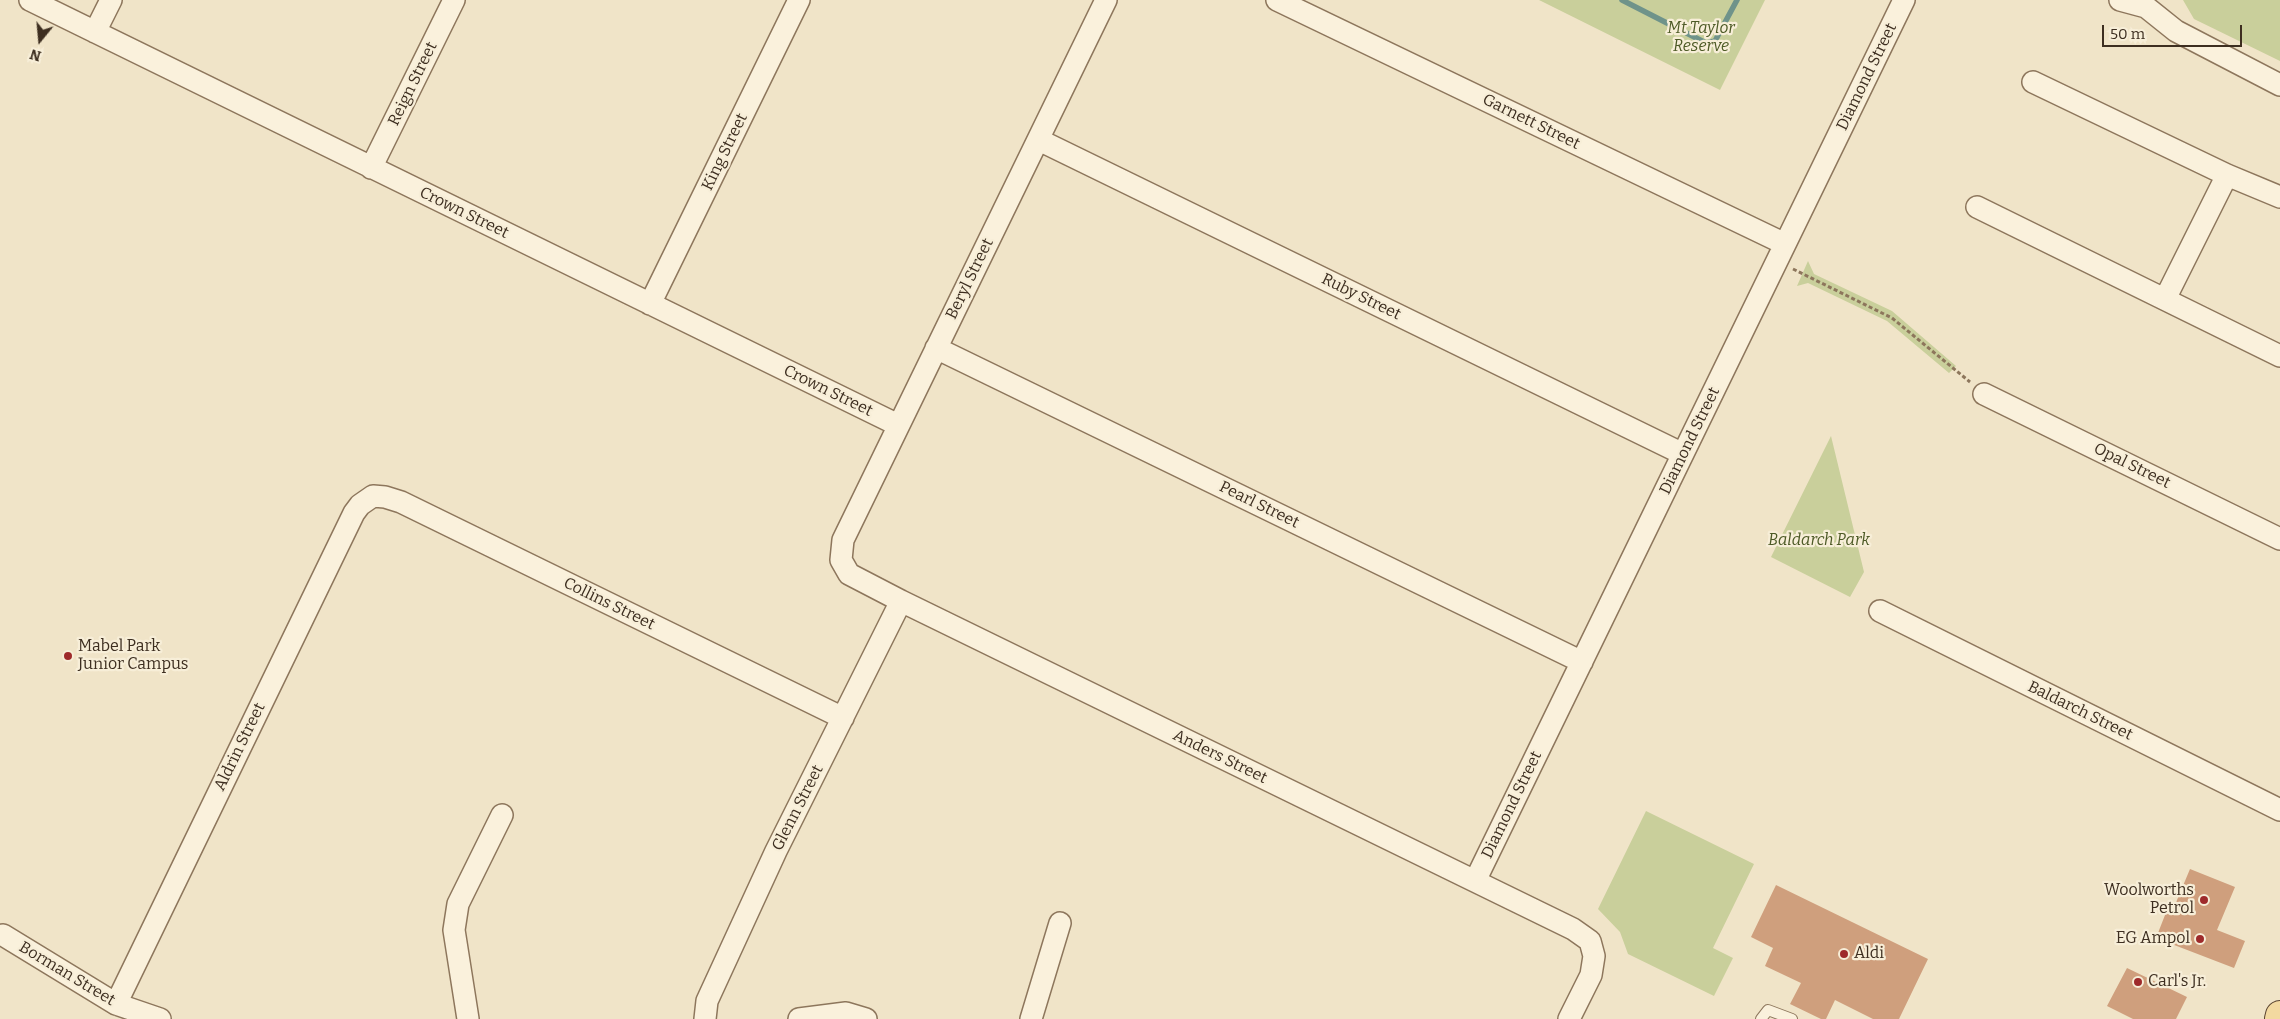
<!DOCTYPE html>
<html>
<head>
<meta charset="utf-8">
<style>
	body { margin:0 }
	#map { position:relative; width:2280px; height:1019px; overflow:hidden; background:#f0e4c8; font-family:Bitter,serif }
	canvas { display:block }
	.north { position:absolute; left:15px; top:15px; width:50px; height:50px; -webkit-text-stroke:4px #f7eed8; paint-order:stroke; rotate:197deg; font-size:14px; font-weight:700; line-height:20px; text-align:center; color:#3d2e20 }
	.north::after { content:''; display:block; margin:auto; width:18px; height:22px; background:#3d2e20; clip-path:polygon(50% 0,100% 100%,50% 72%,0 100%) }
	.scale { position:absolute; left:2102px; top:25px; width:140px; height:22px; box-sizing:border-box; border:2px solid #3d2e20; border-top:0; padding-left:6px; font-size:15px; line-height:18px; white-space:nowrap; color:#3d2e20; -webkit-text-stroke:4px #f7eed8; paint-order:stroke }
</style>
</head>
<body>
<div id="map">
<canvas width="2280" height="1019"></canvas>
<div class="north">N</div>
<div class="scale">50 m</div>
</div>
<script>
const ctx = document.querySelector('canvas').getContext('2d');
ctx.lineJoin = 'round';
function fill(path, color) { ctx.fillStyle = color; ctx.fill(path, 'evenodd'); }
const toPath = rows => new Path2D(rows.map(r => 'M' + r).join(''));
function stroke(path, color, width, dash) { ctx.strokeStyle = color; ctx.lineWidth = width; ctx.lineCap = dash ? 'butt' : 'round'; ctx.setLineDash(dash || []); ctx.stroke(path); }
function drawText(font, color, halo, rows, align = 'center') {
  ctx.font = font + ' Bitter,serif'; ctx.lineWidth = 4.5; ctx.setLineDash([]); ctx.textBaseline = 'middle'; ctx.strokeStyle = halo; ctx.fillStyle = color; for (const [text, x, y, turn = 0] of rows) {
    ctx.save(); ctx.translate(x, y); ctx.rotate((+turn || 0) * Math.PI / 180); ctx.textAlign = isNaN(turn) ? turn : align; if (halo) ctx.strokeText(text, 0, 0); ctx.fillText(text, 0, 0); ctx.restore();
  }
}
const green = toPath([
	[1539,0,1765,0,1720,90],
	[2183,0,2280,0,2280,61,2194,19],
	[1808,261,1814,274,1892,311,1956,366,1949,373,1887,321,1808,283,1797,286],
	[1831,436,1864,572,1850,597,1771,557],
	[1646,811,1754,864,1713,948,1733,958,1714,996,1628,954,1620,932,1598,909]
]);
const stream = toPath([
	[1622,0,1706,43,1715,41,1737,0]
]);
const building = toPath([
	[2190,869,2235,887,2217,930,2245,941,2234,968,2156,938,2167,910,2172,912],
	[1776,885,1928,959,1899,1019,1873,1019,1835,1000,1826,1019,1821,1019,1790,1004,1801,983,1765,966,1773,948,1751,937],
	[2127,968,2187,997,2176,1019,2133,1019,2107,1006]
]);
const path = toPath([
	[1793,269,1892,318,1970,382]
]);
const lane = toPath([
	[1761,1019,1768,1010,1792,1019]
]);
const street = toPath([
	[30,0,898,425],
	[1106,0,843,540,841,560,849,574,901,601,1573,929,1590,941,1594,956,1591,975,1569,1019],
	[1277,0,1785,244],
	[2120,0,2146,7,2176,31,2280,85],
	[95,32,111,0],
	[2033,82,2227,175,2280,197],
	[1039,140,1683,454],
	[371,168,454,0],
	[1977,207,2280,356],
	[2165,299,2227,175],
	[650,304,799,0],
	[936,348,1582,662],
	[1984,394,2280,539],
	[1880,611,2280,810],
	[1475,881,1904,0],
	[3,935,116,1004,160,1019],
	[116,1004,354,513,360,505,373,496,385,497,401,502,843,718],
	[468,1019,454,930,458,904,502,815],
	[705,1019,707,1001,776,851,901,601],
	[799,1019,846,1013,866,1019],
	[1031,1019,1060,923]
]);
const primary = toPath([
	[2279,1019,2280,1015]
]);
const markers = [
	[68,656,5,"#9e2a2b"],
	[2204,900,5,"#9e2a2b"],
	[2200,939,5,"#9e2a2b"],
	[1844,954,5,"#9e2a2b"],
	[2138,982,5,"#9e2a2b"]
];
const parkNames = [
	["Mt Taylor",1701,29],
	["Reserve",1701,47],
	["Baldarch Park",1819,541]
];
const streetNames = [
	["Diamond Street",1867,77,-64],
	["Reign Street",413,84,-64],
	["Garnett Street",1531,122,26],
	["King Street",725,152,-64],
	["Crown Street",464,213,26],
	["Beryl Street",970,279,-64],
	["Ruby Street",1361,297,26],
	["Crown Street",828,391,26],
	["Diamond Street",1690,441,-64],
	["Opal Street",2132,466,26],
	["Pearl Street",1259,505,26],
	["Collins Street",609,604,26],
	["Baldarch Street",2080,711,26],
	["Aldrin Street",240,747,-64],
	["Anders Street",1220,757,26],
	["Diamond Street",1512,805,-64],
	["Glenn Street",798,808,-63],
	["Borman Street",67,974,31]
];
const poiNames = [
	["Mabel Park",78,647],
	["Junior Campus",78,665],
	["Woolworths",2194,891,"right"],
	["Petrol",2194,909,"right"],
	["EG Ampol",2190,939,"right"],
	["Aldi",1854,954],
	["Carl's Jr.",2148,982]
];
fill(green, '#c9cf9b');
stroke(stream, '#6f938a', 5.5);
fill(building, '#cf9f7d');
stroke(lane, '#8d765c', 12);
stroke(street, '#8d765c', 24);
stroke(primary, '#5b4430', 30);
stroke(path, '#8d765c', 3, [4, 2.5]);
stroke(lane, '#faf1dc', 10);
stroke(street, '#faf1dc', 21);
stroke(primary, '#f3d9a0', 28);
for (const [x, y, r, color] of markers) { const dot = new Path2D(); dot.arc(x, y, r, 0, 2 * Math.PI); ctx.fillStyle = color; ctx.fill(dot); stroke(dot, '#f7eed8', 2); }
drawText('italic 16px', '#4d5a26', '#f7eed8', parkNames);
drawText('16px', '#3d2e20', '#f7eed8', streetNames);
drawText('16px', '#3d2e20', '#f7eed8', poiNames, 'left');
</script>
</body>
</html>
